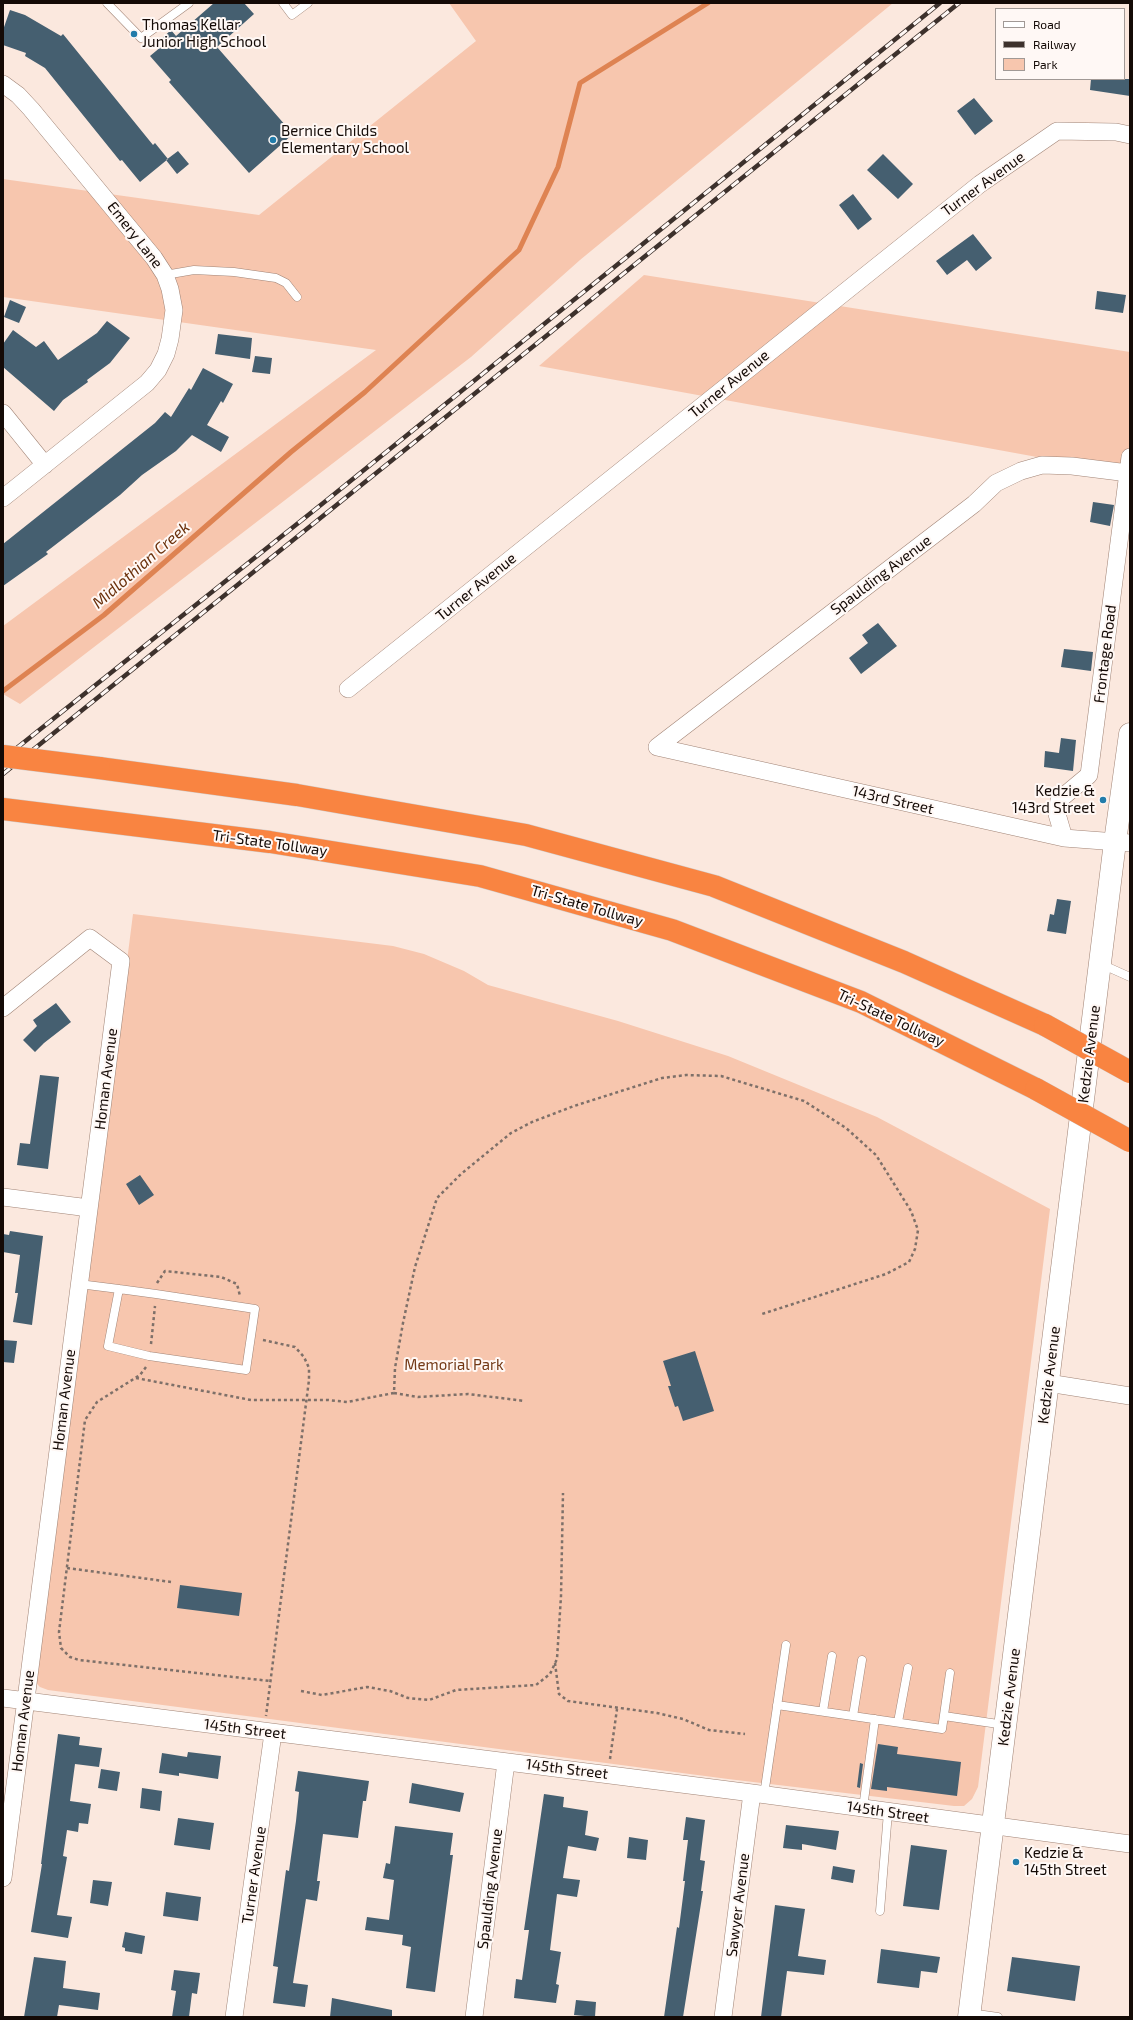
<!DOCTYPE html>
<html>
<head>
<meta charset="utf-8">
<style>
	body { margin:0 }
	#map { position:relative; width:1133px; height:2020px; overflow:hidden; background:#fbe8de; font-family:"Exo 2",sans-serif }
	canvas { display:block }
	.frame { position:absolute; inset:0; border:4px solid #140a06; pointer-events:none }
	.legend { position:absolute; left:995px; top:8px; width:130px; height:72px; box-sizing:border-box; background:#fff8f5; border:1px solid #a19995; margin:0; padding:5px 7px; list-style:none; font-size:12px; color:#140a06 }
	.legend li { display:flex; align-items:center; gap:8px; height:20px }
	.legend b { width:20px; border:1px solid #a19995 }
</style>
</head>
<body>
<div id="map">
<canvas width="1133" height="2020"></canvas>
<div class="frame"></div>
<ul class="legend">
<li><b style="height:5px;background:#fff"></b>Road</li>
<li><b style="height:5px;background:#3d312c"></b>Railway</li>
<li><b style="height:11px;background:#f7c6ae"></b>Park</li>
</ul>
</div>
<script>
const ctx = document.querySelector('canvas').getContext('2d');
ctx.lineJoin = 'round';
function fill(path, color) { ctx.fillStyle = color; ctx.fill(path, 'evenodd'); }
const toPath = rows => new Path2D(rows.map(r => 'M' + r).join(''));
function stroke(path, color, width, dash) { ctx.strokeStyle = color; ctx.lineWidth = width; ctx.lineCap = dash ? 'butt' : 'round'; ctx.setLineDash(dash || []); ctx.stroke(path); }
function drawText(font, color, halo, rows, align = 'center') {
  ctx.font = font + ' "Exo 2",sans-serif'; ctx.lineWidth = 4; ctx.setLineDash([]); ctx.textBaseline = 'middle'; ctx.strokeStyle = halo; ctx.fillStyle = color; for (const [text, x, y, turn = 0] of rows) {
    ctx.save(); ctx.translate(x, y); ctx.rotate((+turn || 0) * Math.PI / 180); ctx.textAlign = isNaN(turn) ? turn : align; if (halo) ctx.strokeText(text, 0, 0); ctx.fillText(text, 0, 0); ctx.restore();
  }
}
const green = toPath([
	[449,3,893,3,580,260,471,357,20,704,3,694,3,626,376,350,3,297,3,179,259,215,476,41],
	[644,275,1130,352,1130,474,539,366],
	[133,914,393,946,424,954,464,971,488,985,618,1021,728,1056,877,1117,1050,1209,978,1787,972,1799,964,1806,954,1806,728,1779,48,1690,40,1687,35,1682]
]);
const stream = toPath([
	[3,691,104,615,291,452,365,392,519,250,558,167,580,83,708,3]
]);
const building = toPath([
	[214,3,244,3,254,14,217,47,293,134,249,173,169,82,171,80,150,56,162,46,158,42,171,30,176,36],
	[10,10,25,15,61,36,63,34,153,145,155,143,168,159,140,182,122,160,120,161,45,68,25,56,26,53,3,45,3,30],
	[1091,79,1130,79,1130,96,1090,90],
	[974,98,993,121,975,135,957,111],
	[178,151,189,164,177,174,166,160],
	[883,154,913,184,898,199,867,170],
	[853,194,872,219,858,230,839,205],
	[973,234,992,258,976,271,967,260,947,275,936,261],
	[1097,291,1126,295,1123,313,1095,309],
	[10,300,26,307,19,323,4,317],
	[107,321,130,338,110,363,87,380,88,382,63,400,54,411,3,367,3,344,13,330,36,347,44,341,58,360,97,333],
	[218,334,252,338,250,359,215,354],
	[255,356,272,358,270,374,252,372],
	[203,368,233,384,223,403,221,401,207,425,229,437,221,452,192,435,176,451,142,475,120,495,46,552,48,554,3,586,3,544,155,423,165,412,171,417,189,388,191,390],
	[1093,502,1114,505,1110,526,1090,522],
	[878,623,897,646,861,674,849,658,868,643,862,635],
	[1064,649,1093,652,1091,671,1061,667],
	[1061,738,1076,740,1073,771,1044,767,1045,751,1059,753],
	[1057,899,1071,901,1066,934,1047,931,1050,914,1054,915],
	[56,1003,71,1022,44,1043,35,1052,23,1040,37,1026,33,1020],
	[40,1075,59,1077,48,1169,17,1165,20,1143,30,1144],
	[140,1175,154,1195,139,1205,126,1184],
	[10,1231,43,1236,32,1325,13,1322,18,1293,15,1293,20,1255,3,1252,3,1234,9,1235],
	[3,1340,17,1341,14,1363,3,1362],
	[695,1351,714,1411,683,1421,678,1406,675,1407,668,1386,671,1386,663,1361],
	[180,1585,242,1593,239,1616,177,1608],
	[58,1734,80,1737,79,1745,102,1748,99,1767,75,1764,70,1801,91,1804,88,1824,79,1823,78,1832,67,1830,63,1856,67,1857,57,1915,72,1917,68,1938,31,1932,42,1864,41,1864],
	[878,1744,898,1747,897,1754,961,1762,957,1796,887,1787,887,1791,871,1789],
	[188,1752,221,1756,218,1779,179,1773,179,1776,159,1773,162,1753,187,1757],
	[860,1763,863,1764,860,1788,857,1787],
	[101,1769,120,1772,117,1791,98,1788],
	[298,1771,369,1781,366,1801,363,1801,358,1838,323,1834,317,1881,320,1881,317,1901,306,1899,293,1983,308,1985,305,2007,273,2003,278,1967,273,1966,286,1870,289,1871,296,1821,299,1792,295,1791],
	[412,1783,464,1793,460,1812,409,1803],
	[142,1788,162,1791,160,1811,140,1808],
	[544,1794,564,1797,563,1807,588,1811,585,1835,599,1838,596,1851,568,1846,563,1878,580,1880,577,1897,557,1894,550,1950,561,1952,556,1984,559,1985,556,2003,514,1998,516,1979,522,1980,529,1930,524,1930],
	[686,1817,705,1820,700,1860,705,1861,701,1891,703,1891,683,2017,664,2017,677,1927,679,1928,685,1881,683,1881,688,1840,683,1840],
	[178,1818,214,1823,210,1850,174,1845],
	[786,1825,839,1831,836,1850,802,1844,802,1850,783,1848],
	[395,1826,453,1833,450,1855,453,1855,435,1992,406,1988,411,1947,402,1945,403,1935,365,1930,367,1917,389,1920,394,1880,383,1878,386,1863,390,1864],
	[629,1837,648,1840,646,1860,627,1858],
	[911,1845,947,1850,939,1910,903,1906],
	[833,1866,855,1870,853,1883,831,1879],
	[93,1880,112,1882,108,1906,90,1903],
	[166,1892,201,1897,198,1921,163,1916],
	[775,1905,805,1909,798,1956,826,1960,824,1975,787,1971,781,2017,761,2017],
	[125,1932,145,1936,142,1954,125,1951,125,1948,122,1947],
	[881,1949,940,1957,937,1973,921,1971,919,1988,877,1983],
	[34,1957,66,1961,63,1988,100,1993,98,2010,59,2005,57,2017,24,2017],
	[1012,1957,1080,1966,1075,2001,1007,1991],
	[174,1970,200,1973,197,1994,192,1993,189,2017,172,2017,176,1991,171,1990],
	[332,1998,392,2010,392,2017,330,2017],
	[576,2000,596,2002,595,2017,574,2015]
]);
const path = toPath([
	[157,1283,165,1271,221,1277,237,1284,240,1296],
	[263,1340,295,1347,304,1357,309,1368,309,1380,266,1716],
	[151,1344,155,1306],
	[146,1367,140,1375,97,1402,85,1420,59,1632,61,1648,70,1657,79,1660,270,1681],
	[136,1378,251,1400,328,1400,347,1402,394,1393,395,1368,403,1323,415,1267,437,1198,461,1174,511,1133,532,1122,574,1106,662,1078,686,1075,721,1076,804,1101,846,1128,876,1155,911,1211,918,1230,915,1249,909,1262,886,1274,762,1314],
	[394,1393,418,1397,468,1394,525,1401],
	[67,1568,171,1582],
	[555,1663,559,1694,568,1701,657,1713,683,1719,709,1730,745,1734],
	[301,1691,322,1695,367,1687,390,1691,408,1698,429,1700,456,1690,536,1685,550,1674,557,1659,561,1596,563,1493],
	[610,1759,617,1709]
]);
const service = toPath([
	[107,3,141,38,189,3],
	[283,3,292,15,308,3],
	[165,275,194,270,234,272,276,278,286,283,297,297],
	[1101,964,1130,977],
	[79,1284,119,1289,156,1294,255,1309,246,1370,149,1356,108,1346,119,1289],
	[777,1705,942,1729,950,1673],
	[823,1711,832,1656],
	[853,1716,862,1660],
	[944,1716,1005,1725],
	[898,1722,908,1668],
	[764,1795,786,1645],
	[863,1808,875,1719],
	[880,1911,888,1812],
	[970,2013,998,2017]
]);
const minor = toPath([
	[3,84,18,95,31,109,154,258,165,275,170,289,174,310,170,339,166,354,158,370,147,383,3,498],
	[3,413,45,465],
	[348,689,980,184,1057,131,1116,132,1130,135],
	[657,747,974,504,996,483,1021,471,1042,465,1072,466,1128,473],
	[657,747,1064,838,1130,843],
	[1064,838,1057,814,1059,800,1089,775,1130,457],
	[3,1008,90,938,121,961,3,1878],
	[3,1197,89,1208],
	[1048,1383,1130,1396],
	[3,1698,752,1793,1130,1844],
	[234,2017,273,1733],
	[474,2017,506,1762],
	[723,2017,752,1793]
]);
const secondary = toPath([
	[969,2017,1115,842,1130,734]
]);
const motorway = toPath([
	[99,768,297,795,526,835,714,886,904,962,1045,1025],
	[3,809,270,842,480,876,672,930,861,1002,1036,1089]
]);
const rail = toPath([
	[3,759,327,500,940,3],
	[3,774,959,3]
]);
const motorwayBridge = toPath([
	[3,756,99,768],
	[1045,1025,1130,1072],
	[1036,1089,1130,1141]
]);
const markers = [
	[134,34,4,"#227caa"],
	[273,140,4,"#227caa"],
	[1103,800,4,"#227caa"],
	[1016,1862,4,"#227caa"]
];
const poiNames = [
	["Thomas Kellar",142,25],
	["Junior High School",142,42],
	["Bernice Childs",281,131],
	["Elementary School",281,148],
	["Kedzie &",1095,791,"right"],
	["143rd Street",1095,808,"right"],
	["Kedzie &",1024,1853],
	["145th Street",1024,1870]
];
const streetNames = [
	["Turner Avenue",983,184,-36],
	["Emery Lane",135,235,52],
	["Turner Avenue",729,384,-39],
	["Spaulding Avenue",881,575,-37],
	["Turner Avenue",476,587,-39],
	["Frontage Road",1105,654,-83],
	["143rd Street",893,800,13],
	["Tri-State Tollway",270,843,8],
	["Tri-State Tollway",587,906,16],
	["Tri-State Tollway",891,1018,25],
	["Kedzie Avenue",1089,1054,-83],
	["Homan Avenue",106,1079,-83],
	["Kedzie Avenue",1049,1375,-83],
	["Homan Avenue",64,1400,-83],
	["Kedzie Avenue",1009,1697,-83],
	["Homan Avenue",23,1721,-83],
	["145th Street",245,1729,7],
	["145th Street",567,1769,7],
	["145th Street",888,1812,8],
	["Turner Avenue",254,1875,-82],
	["Spaulding Avenue",490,1889,-83],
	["Sawyer Avenue",738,1905,-83]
];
const parkNames = [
	["Memorial Park",454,1365]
];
const waterNames = [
	["Midlothian Creek",141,565,-41]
];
fill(green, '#f7c6ae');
stroke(stream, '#de8352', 5);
fill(building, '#455f70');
stroke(service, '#a18476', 9);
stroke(minor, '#a18476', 18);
stroke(secondary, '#a18476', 23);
stroke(motorway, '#d0cecd', 23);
stroke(path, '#7e7069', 2.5, [3, 3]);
stroke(service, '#fff', 8);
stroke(minor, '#fff', 17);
stroke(secondary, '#fff', 22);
stroke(motorway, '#f98441', 22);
stroke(rail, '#3d312c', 4.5);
stroke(rail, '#fff8f5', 3, [9]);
stroke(motorwayBridge, '#d0cecd', 23, []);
stroke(motorwayBridge, '#f98441', 22);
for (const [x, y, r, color] of markers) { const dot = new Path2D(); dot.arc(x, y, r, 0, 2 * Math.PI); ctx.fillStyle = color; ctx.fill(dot); stroke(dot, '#fff8f5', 1.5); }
drawText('15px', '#140a06', '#fff8f5', poiNames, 'left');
drawText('15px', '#140a06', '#fff8f5', streetNames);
drawText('15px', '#733815', '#fff8f5', parkNames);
drawText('italic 16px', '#6b310c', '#fff8f5', waterNames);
</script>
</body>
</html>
